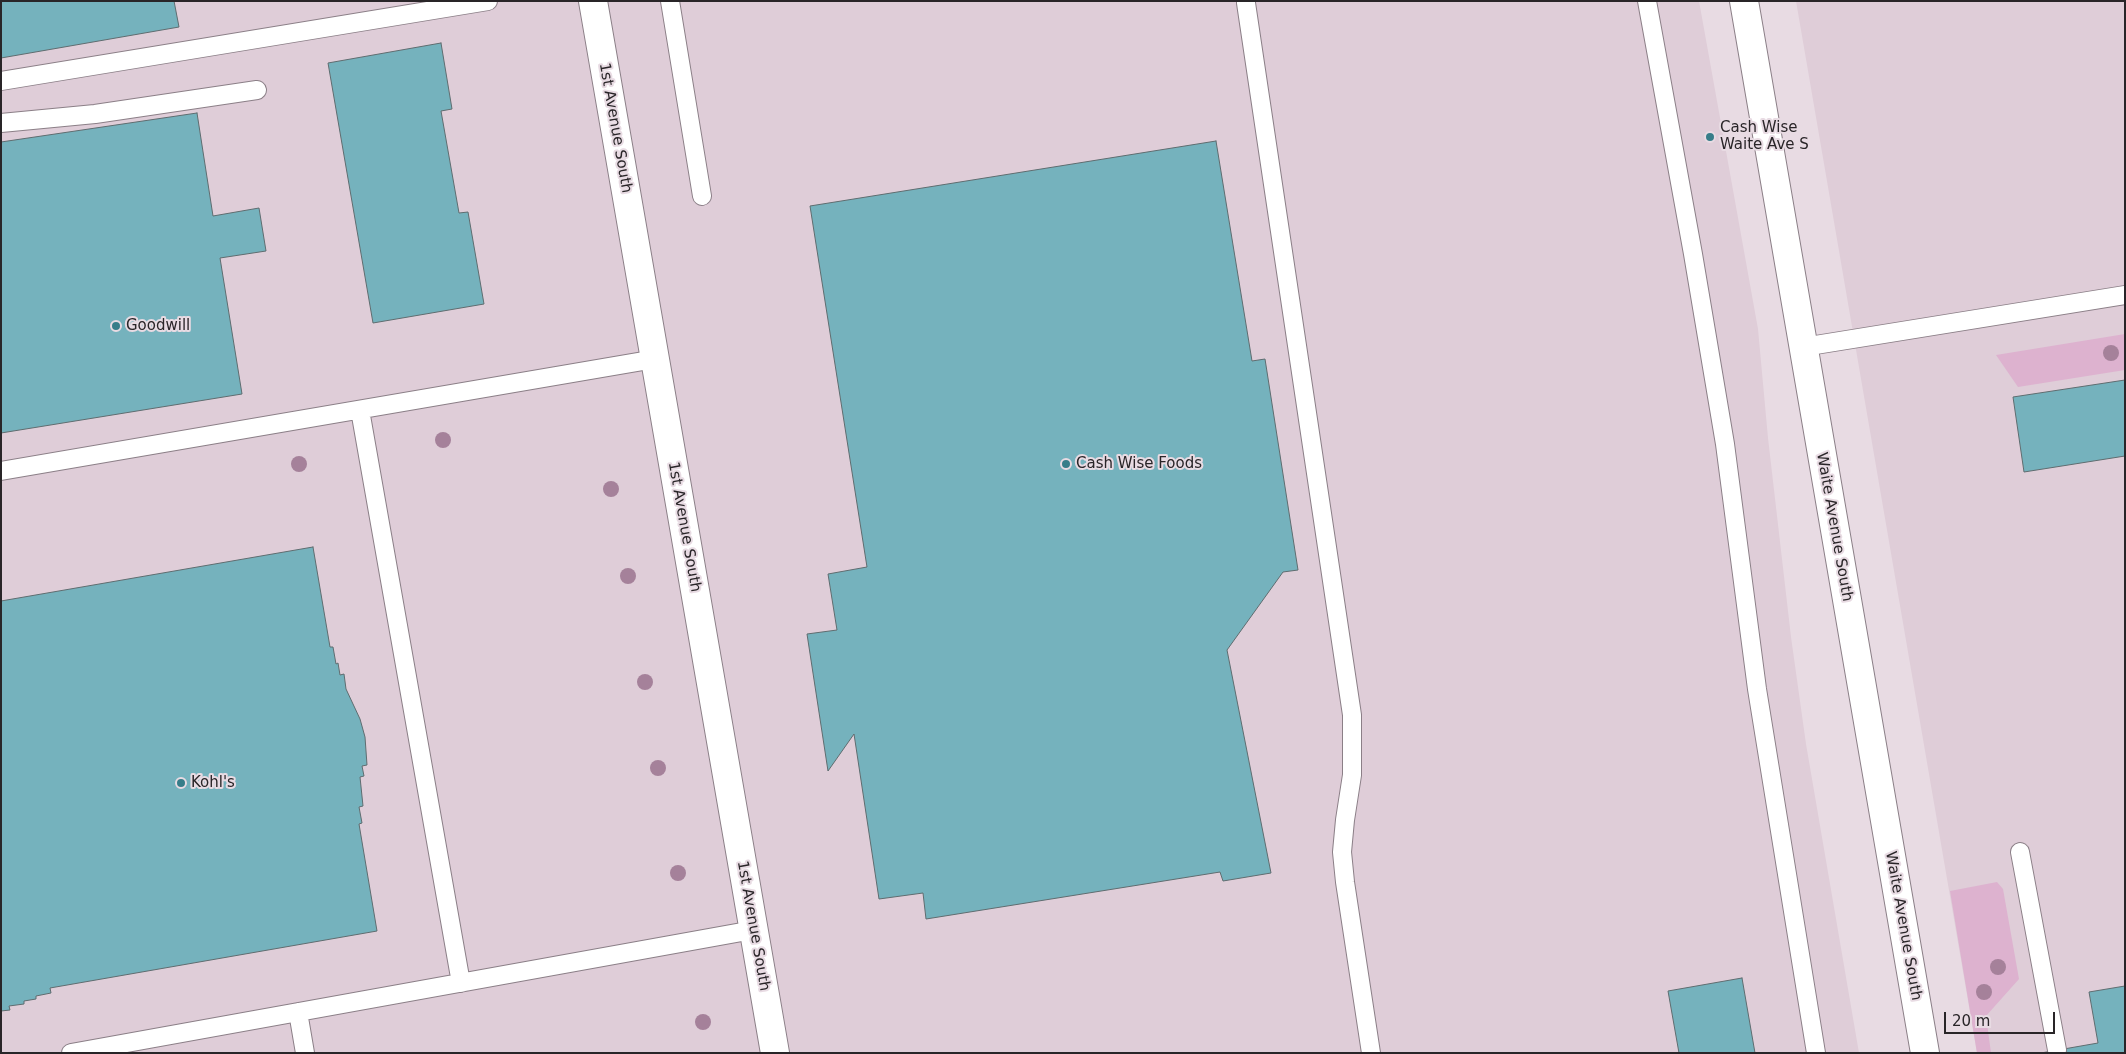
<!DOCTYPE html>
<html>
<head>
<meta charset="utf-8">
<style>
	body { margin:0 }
	#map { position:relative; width:2126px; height:1054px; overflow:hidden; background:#e8dbe3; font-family:"DejaVu Sans",sans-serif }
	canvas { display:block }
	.frame { position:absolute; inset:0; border:2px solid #292528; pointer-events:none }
	.scale { position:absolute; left:1944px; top:1012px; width:111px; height:22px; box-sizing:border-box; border:2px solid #292528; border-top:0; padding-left:6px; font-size:15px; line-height:18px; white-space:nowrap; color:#292528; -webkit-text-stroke:4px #e8dbe3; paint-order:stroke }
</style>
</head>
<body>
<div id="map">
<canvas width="2126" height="1054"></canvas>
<div class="frame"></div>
<div class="scale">20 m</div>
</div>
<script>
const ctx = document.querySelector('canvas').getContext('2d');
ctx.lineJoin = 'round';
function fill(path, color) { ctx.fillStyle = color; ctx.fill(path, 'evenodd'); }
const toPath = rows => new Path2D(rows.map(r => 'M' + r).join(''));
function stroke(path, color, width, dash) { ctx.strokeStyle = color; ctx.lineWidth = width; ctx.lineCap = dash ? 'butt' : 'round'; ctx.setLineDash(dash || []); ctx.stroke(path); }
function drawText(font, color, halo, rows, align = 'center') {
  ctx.font = font + ' "DejaVu Sans",sans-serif'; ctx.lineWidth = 4; ctx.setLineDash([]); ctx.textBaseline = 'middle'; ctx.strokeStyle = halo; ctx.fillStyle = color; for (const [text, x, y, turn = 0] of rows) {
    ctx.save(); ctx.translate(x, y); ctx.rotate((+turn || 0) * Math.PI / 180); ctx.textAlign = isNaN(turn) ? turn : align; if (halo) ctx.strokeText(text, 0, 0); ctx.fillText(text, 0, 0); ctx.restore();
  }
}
const built = toPath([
	[1,1,1699,1,1758,329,1768,438,1791,637,1806,744,1859,1053,1,1053],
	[1796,1,2125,1,2125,1053,1977,1053]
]);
const green = toPath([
	[2125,334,2125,370,2018,387,1996,355],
	[1997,882,2003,889,2019,979,1986,1016,1991,1053,1977,1053,1950,891]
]);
const building = toPath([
	[1,1,174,1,179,27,1,58,1,1],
	[441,43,452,109,441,111,459,213,468,212,484,304,373,323,328,63,441,43],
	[197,113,213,216,259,208,266,251,220,258,242,394,1,433,1,142,197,113],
	[1216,141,1252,361,1265,359,1298,570,1283,572,1227,650,1271,873,1223,881,1220,872,926,919,923,893,879,899,854,734,828,771,807,634,837,630,828,574,867,567,810,206,1216,141],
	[2125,380,2125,456,2024,472,2013,397,2125,380],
	[313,547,330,647,333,647,336,664,338,663,340,675,344,674,346,689,360,719,365,737,367,765,362,766,364,776,360,777,363,806,359,807,362,823,359,824,377,931,50,988,51,993,36,996,36,999,24,1001,24,1004,9,1006,10,1010,1,1011,1,601,313,547],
	[1742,978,1755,1053,1679,1053,1668,991,1742,978],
	[2125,986,2125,1053,2041,1053,2098,1043,2089,992,2125,986]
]);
const service = toPath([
	[670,1,702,196],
	[1647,1,1693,254,1725,444,1757,689,1816,1053],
	[1246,3,1352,715,1352,775,1345,820,1342,852,1345,882,1371,1053],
	[1,81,488,1],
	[1,123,95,114,257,90],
	[1803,347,2125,295],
	[360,410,461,983],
	[1,471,655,359],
	[2020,852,2057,1050],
	[298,1012,305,1053],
	[71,1053,753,930]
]);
const minor = toPath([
	[593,1,775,1053]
]);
const tertiary = toPath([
	[1744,1,1925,1053]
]);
const trees = [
	[2111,353],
	[443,440],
	[299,464],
	[611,489],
	[628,576],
	[645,682],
	[658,768],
	[678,873],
	[1998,967],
	[1984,992],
	[703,1022]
];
const markers = [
	[1710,137,5,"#377d89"],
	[116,326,5,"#377d89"],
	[1066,464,5,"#377d89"],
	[181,783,5,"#377d89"]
];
const streetNames = [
	["1st Avenue South",615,128,80],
	["1st Avenue South",684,527,80],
	["Waite Avenue South",1834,527,80],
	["1st Avenue South",753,926,80],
	["Waite Avenue South",1903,926,80]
];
const poiNames = [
	["Cash Wise",1720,128],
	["Waite Ave S",1720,145],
	["Goodwill",126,326],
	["Cash Wise Foods",1076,464],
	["Kohl's",191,783]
];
fill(built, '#dfcdd8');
fill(green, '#ddb2cf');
fill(building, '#75b2bd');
stroke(building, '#5f6d70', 1);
stroke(service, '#8b7f87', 20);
stroke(minor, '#8b7f87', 30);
stroke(tertiary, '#8b7f87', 30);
stroke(service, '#fff', 18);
stroke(minor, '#fff', 28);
stroke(tertiary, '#fff', 28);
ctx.fillStyle = '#a5819a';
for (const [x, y] of trees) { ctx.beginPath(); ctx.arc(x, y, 8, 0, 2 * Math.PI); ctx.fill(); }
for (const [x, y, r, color] of markers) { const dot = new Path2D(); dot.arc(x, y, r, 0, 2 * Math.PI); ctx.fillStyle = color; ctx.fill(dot); stroke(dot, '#e8dbe3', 2); }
drawText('15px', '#292528', '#e8dbe3', streetNames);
drawText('15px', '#292528', '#e8dbe3', poiNames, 'left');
</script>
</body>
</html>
